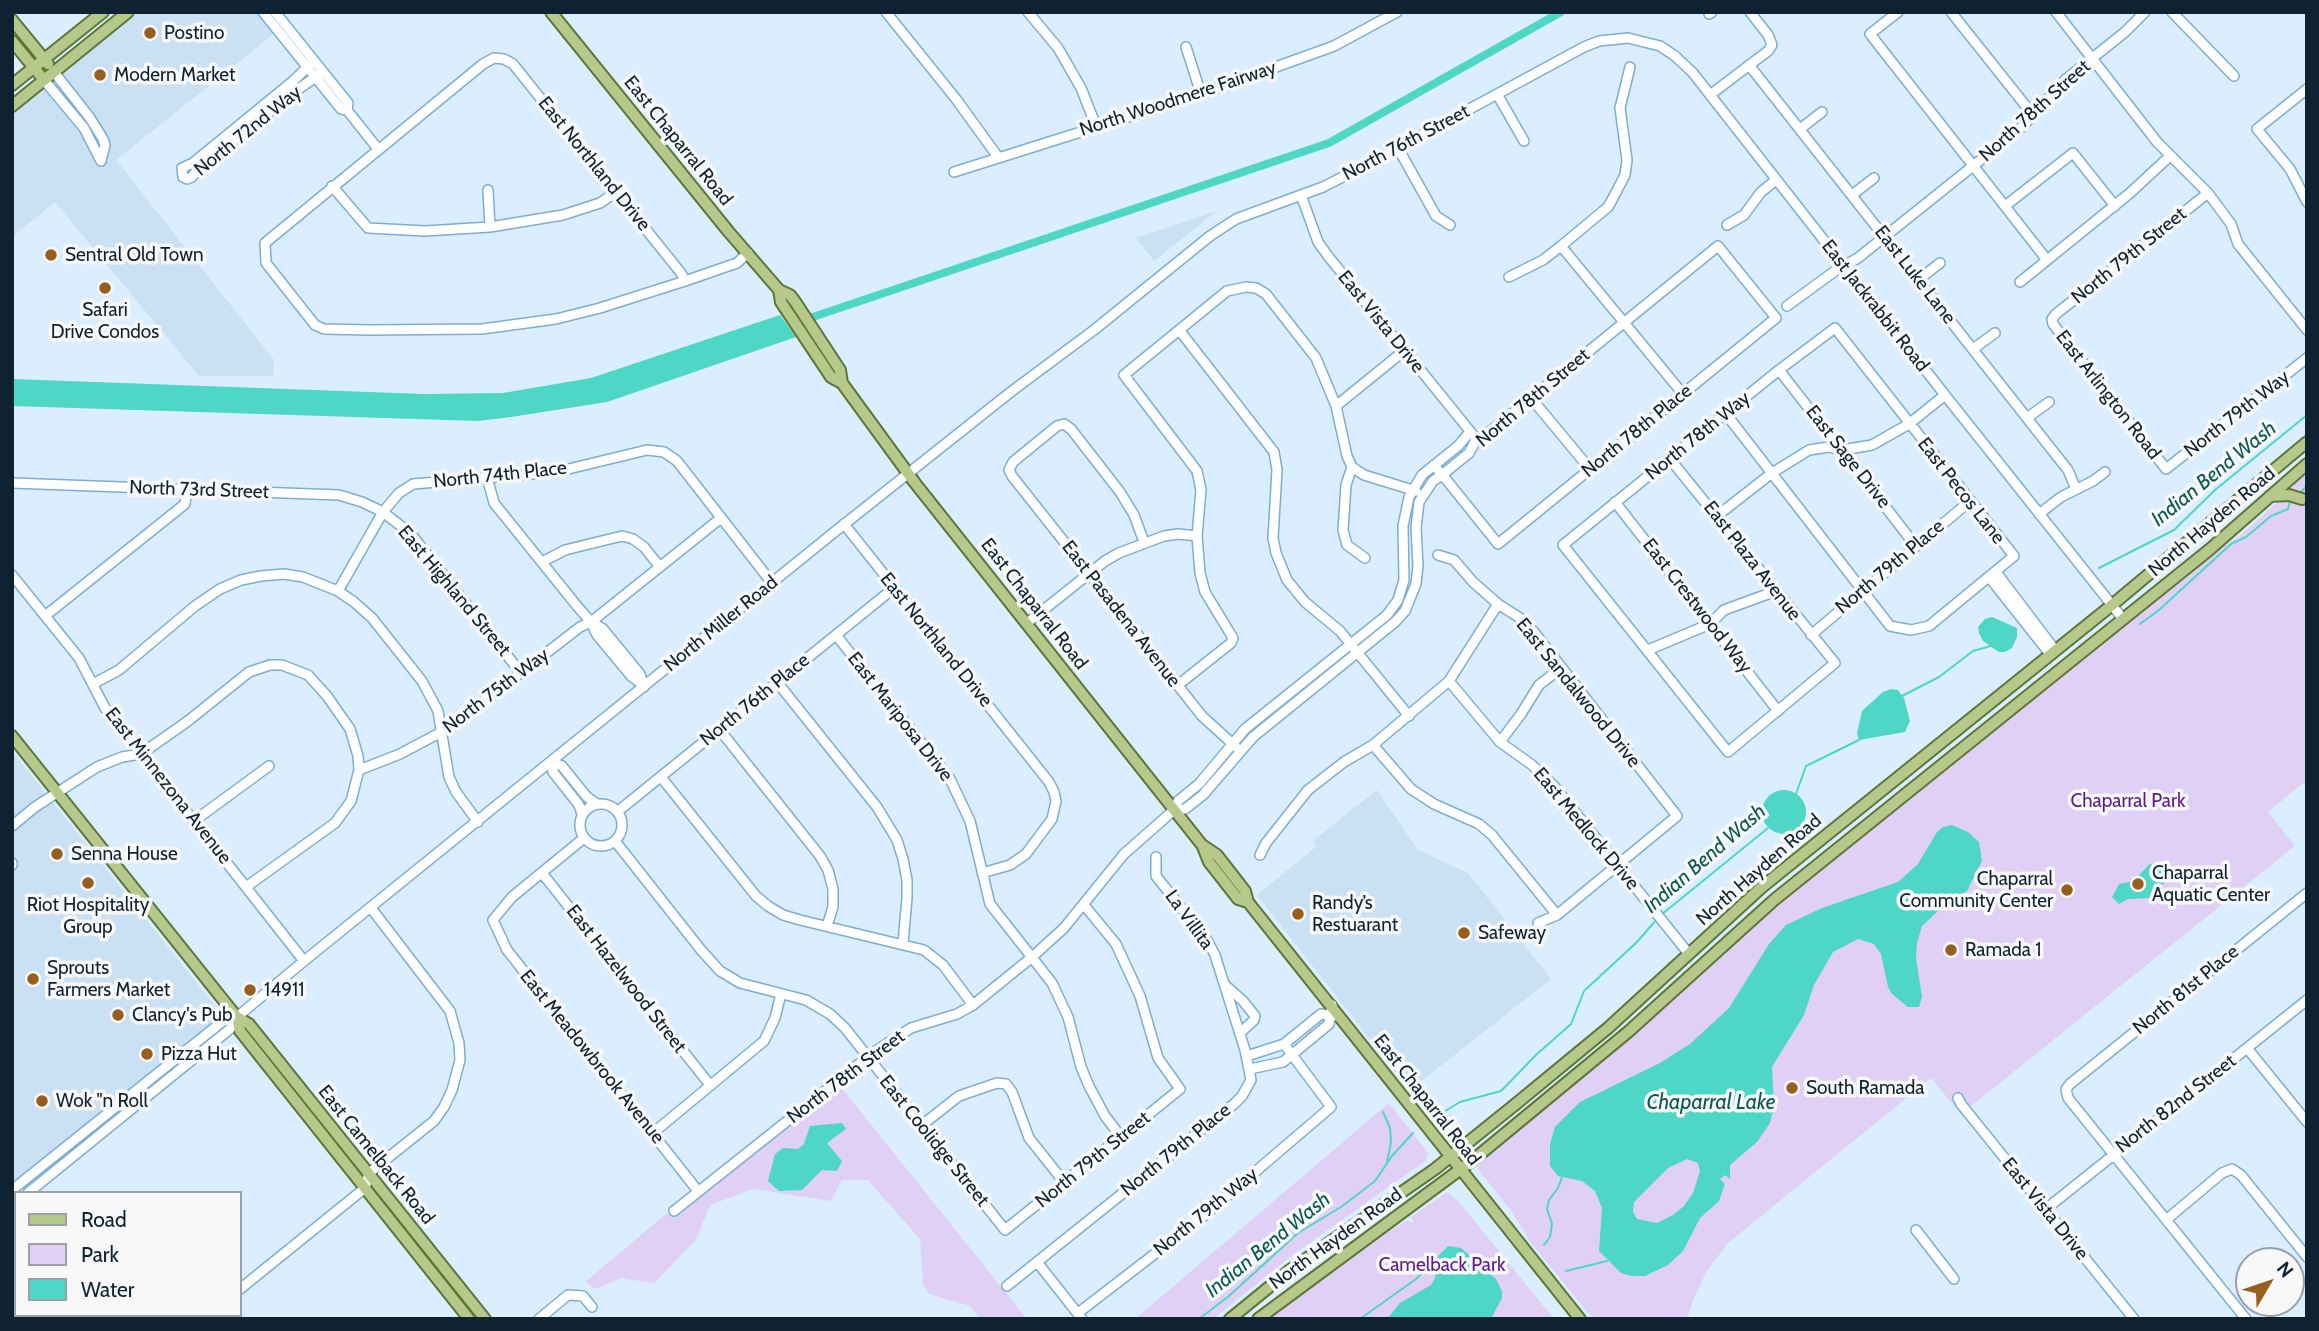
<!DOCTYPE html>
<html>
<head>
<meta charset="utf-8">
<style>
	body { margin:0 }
	#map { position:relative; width:2319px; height:1331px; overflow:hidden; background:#daeeff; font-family:Cabin,sans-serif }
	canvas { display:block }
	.frame { position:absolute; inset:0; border:14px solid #0e2231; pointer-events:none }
	.legend { position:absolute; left:14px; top:1191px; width:228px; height:126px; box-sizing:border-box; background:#f8f8f8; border:2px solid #9aa2a8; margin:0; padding:9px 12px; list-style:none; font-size:21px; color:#0e2231 }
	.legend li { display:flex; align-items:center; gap:14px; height:35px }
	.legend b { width:35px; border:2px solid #9aa2a8 }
	.north { position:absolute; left:2235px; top:1247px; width:70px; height:70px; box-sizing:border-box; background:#f8f8f8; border:2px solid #9aa2a8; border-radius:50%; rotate:51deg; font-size:19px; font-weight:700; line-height:28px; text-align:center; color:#0e2231 }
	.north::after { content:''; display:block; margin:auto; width:24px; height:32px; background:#985e1d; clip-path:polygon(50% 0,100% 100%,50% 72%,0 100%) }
</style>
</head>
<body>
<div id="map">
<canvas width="2319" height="1331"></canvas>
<div class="frame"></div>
<ul class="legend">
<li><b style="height:9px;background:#b6c98a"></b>Road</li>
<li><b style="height:19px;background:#e0d0f6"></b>Park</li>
<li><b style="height:19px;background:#4ed6c6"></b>Water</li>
</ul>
<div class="north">N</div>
</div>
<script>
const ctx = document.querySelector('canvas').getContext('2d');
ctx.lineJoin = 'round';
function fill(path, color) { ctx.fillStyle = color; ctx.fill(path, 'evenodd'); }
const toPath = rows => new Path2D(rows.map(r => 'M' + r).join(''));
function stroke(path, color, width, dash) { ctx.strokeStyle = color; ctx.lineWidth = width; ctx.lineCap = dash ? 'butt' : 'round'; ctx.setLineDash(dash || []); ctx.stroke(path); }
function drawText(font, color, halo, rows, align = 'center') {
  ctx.font = font + ' Cabin,sans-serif'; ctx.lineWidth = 7; ctx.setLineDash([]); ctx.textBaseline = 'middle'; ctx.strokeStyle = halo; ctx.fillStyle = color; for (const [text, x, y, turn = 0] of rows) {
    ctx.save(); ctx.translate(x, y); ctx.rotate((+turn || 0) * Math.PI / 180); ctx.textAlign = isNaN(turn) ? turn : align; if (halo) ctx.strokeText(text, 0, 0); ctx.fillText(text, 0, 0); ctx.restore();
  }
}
const built = toPath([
	[139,12,283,12,290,21,116,160,274,360,273,376,199,376,55,202,12,237,12,115],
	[1217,211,1154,261,1136,238],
	[12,751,222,1015,12,1185],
	[1377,790,1418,850,1468,873,1551,979,1410,1090,1257,895,1317,846,1314,840]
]);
const green = toPath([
	[2307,470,2307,780,2268,812,2295,846,1961,1114,1931,1078,1728,1243,1706,1272,1692,1303,1687,1319,1593,1319,1531,1243,1510,1209,1481,1173,1478,1168,1481,1161,1624,1044,1770,911,2113,635,2218,550,2238,537,2280,500],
	[839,1087,845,1092,1027,1319,981,1319,970,1306,929,1294,923,1285,920,1239,868,1180,842,1180,831,1201,753,1189,710,1205,696,1240,654,1283,621,1278,596,1289,585,1282,666,1214,678,1216,748,1157],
	[1389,1103,1429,1154,1425,1161,1290,1257,1213,1319,1135,1319],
	[1447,1192,1460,1203,1554,1319,1273,1319,1271,1316,1311,1284,1387,1232,1408,1220,1411,1223,1413,1221,1411,1217]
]);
const water = toPath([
	[780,315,796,337,607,402,511,417,478,421,12,406,12,379,424,394,503,393,591,378],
	[1992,617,2017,628,2017,637,2012,648,2005,652,1999,652,1983,641,1979,633,1978,627,1985,619],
	[1891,689,1898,690,1904,698,1910,721,1905,732,1859,740,1857,733,1862,711,1883,692],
	'1762 812a22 22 0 1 1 44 0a22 22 0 1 1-44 0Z',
	[1952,825,1968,832,1979,842,1982,861,1967,891,1938,911,1922,926,1917,943,1916,958,1922,997,1919,1007,1908,1007,1892,994,1888,987,1881,954,1874,944,1858,939,1833,952,1814,985,1804,1015,1772,1067,1774,1107,1770,1123,1757,1142,1730,1165,1730,1179,1725,1175,1720,1179,1725,1184,1719,1201,1700,1218,1683,1251,1668,1265,1645,1276,1631,1276,1621,1273,1599,1251,1602,1208,1595,1191,1582,1181,1558,1176,1550,1166,1550,1144,1555,1127,1580,1102,1660,1063,1690,1044,1729,1008,1769,944,1786,925,1822,908,1898,882,1918,864,1937,832,1943,827],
	[1687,1159,1698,1163,1700,1171,1693,1193,1684,1206,1673,1215,1657,1223,1637,1219,1633,1212,1634,1202,1668,1168],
	[2166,863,2171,868,2171,875,2150,898,2128,899,2119,904,2112,897,2119,884,2133,881,2150,864],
	[842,1123,846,1129,827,1143,842,1161,837,1171,822,1170,802,1190,779,1191,768,1181,775,1154,783,1148,798,1149,804,1144,810,1126],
	[1448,1246,1461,1248,1496,1279,1502,1291,1502,1298,1492,1317,1387,1319,1400,1303,1431,1285,1435,1278,1438,1256]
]);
const stream = toPath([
	[2300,493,2307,486],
	[2099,568,2174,530,2215,490,2307,415],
	[2140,624,2159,610,2231,544,2246,537,2271,516,2288,509,2290,501],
	[1902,696,1939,677,1973,651,1991,646],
	[1796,794,1806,766,1859,740],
	[1661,915,1768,828],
	[1383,1112,1390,1128,1391,1142,1387,1162],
	[1434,1118,1460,1102,1501,1091,1537,1054,1571,1024,1584,991,1637,942,1657,919],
	[1544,1245,1550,1237,1552,1224,1547,1209,1549,1200,1558,1188,1562,1177],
	[1403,1260,1411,1258],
	[1417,1260,1429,1261],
	[1566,1271,1607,1261],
	[1269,1317,1271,1319],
	[1199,1319,1229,1296,1298,1233,1341,1207,1375,1181,1392,1156,1413,1133],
	[1360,1319,1416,1279,1427,1269,1432,1261,1437,1261]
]);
const canal = toPath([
	[801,321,1329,143,1561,12]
]);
const minor = toPath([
	[263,12,341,109,347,110,378,149],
	[275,12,348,103,347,110],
	[886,12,956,99,998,157],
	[1028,12,1058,48,1081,88,1096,126],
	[1898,12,1870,34,2047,260],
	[1951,12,2033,115],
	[2056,12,2157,142,2208,193,2231,224,2238,244,2307,330],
	[2172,12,2234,76],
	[1709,14,1712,12],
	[1186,47,1201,94],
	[314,61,292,82,193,163,182,168,183,177,187,179,192,177,198,169,297,90,323,72],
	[1749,65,2056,455,2068,470,2076,489],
	[54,72,90,118,103,139,105,145,101,161],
	[44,80,84,128,101,161],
	[2307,89,2257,129,2290,169,2307,202],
	[1497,94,1524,141],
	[1710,95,1768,51,1772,45,1768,35,1750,12],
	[1800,129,1822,112],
	[1398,148,1436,216,1450,225],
	[954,172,1201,94,1334,46,1397,12],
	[332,186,368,228,425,231,490,227,563,215,600,203,616,192],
	[488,190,490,227],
	[2208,193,2056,314,2052,319,2053,324,2166,469,2307,358],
	[1301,195,1318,242,1328,256,1474,436],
	[1852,195,1874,178],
	[2005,206,2073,153,2115,206],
	[1727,225,1744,215,1761,192,1776,180],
	[1561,246,1683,394],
	[1509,277,1543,260,1561,246,1608,207,1613,198,1625,175,1627,160,1620,108,1630,67],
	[1918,280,1940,263],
	[685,281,681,273,513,64,504,59,494,58,483,64,265,243,266,263,315,325,324,329,370,330,482,329,556,319,600,308,685,281,737,263,748,253],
	[2020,282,2130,193,2170,156],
	[1787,306,1835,271,1858,258,2023,126,2065,80,2125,32,2145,12],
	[1180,331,1274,452,1277,470,1273,538,1276,553,1287,580,1305,602,1340,631,1409,716],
	[1973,349,1995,333],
	[1779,370,1915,545],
	[1531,398,1590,469],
	[1336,406,1405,350],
	[2027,418,2049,402],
	[1670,459,1835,663,1728,752,1563,545,1779,370,1835,328,2014,556,1929,626,1911,630,1890,626,1726,414],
	[1352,467,1364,475,1416,491],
	[487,477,494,503,577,606,591,622,603,629,640,674,644,687],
	[12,483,339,495,362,502,383,512,411,534,521,673],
	[1615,502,1778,711],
	[2039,514,2061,497,2093,481,2105,472],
	[1717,516,1772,473,1809,450,1829,447,1842,450,1872,445,1909,424,1945,395],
	[844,524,1049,782,1054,792,1056,801,1052,819,1026,854,1010,865,982,873],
	[1144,542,1134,515,1120,492,1071,429,1064,424,1057,426,1013,462,1009,470,1012,476,1202,716,1236,747],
	[1438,555,1454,560,1473,582,1498,604,1520,618,1534,632,1677,816,1557,915,1538,923],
	[542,562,565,550,622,536,633,539,644,547,660,567],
	[1996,572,2055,650],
	[12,575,79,658,105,708,304,961],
	[1989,577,2050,654],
	[338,591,383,512,399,493,413,484,556,472,647,450,664,452,677,461,772,583],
	[45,616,185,504,187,489],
	[591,622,597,635,631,676,643,685],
	[1027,623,1105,561,1119,553,1164,536,1178,534,1197,536],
	[836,635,950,779,970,821,990,904,1052,983,1068,1017,1081,1067,1089,1086,1105,1116,1121,1137],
	[1811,635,1970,501],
	[1648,650,1710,624,1724,610,1776,591],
	[1449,681,1500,742,1532,765,1554,786,1689,954],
	[777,682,877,807,897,840,903,859,907,880,907,898,903,943],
	[93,684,119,670,195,606,220,589,241,580,261,576,284,574,303,577,338,591,354,602,372,618,422,681,438,711,449,777,456,792,478,822],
	[1178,685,1231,643,1233,638,1205,592,1200,573,1197,536,1201,490,1197,471,1124,375,1227,291,1246,287,1256,288,1266,294,1316,358,1336,406,1347,456,1352,467,1346,485,1343,530,1347,545,1365,558],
	[719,729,820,856,828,870,833,889,833,907,827,926],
	[1500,742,1521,714,1539,685,1561,668],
	[1373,745,1411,789,1434,804,1479,824,1492,835,1557,915],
	[551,762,562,766,587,797,597,804],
	[551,762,553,772,579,805,582,814],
	[661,777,756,896,768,906,783,915,800,920,924,950,943,965,973,1005],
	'580 825a21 21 0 1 1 42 0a21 21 0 1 1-42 0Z',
	[1174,810,1185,809,1203,795,1253,737,1395,622,1405,611,1416,584,1418,566,1416,528,1419,502,1433,481,1442,475,1469,453,1476,440,1486,435,1718,246,1776,318,1498,544,1445,478,1442,475,1434,465],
	[617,812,894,588],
	[194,821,269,766],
	[12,826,35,807,97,767,122,757,141,754,188,721,249,672,270,665,282,665,308,675,327,696,350,729,358,756,359,770],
	[584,838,512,897,493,920,507,950,698,1191],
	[615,841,701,950,720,971,740,983,806,1000,830,1014,845,1028,1005,1230,1180,1089,1158,1058,1140,996,1116,944,1084,905],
	[1260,855,1266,843,1308,790,1344,762,1373,745,1449,681,1498,604],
	[12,863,12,865],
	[542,873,710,1085],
	[246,887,335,823,351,801,359,770,400,754,449,728,580,627,591,622,721,518],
	[1224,984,1243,1001,1255,1016,1254,1020,1240,1033],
	[2247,1048,2307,1122],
	[1247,1056,1284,1044,1321,1014,1334,1016],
	[1250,1069,1283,1062,1329,1024,1332,1005],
	[1958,1098,1961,1104,2134,1319],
	[922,1125,959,1096,997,1083,1006,1084,1012,1092,1029,1138,1064,1182],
	[653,1133,764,1041,775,1018,781,994],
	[12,1190,223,1021,237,1017],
	[28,1193,230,1029,237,1017,304,961,832,534,1012,391,1094,330,1210,236,1236,219,1323,187,1370,163,1584,47,1599,41,1628,38,1660,46,1675,56,1693,73,1945,395,2123,619],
	[12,1206,16,1203],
	[2046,1209,2307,1000],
	[674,1211,874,1052,911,1028,957,1014,973,1005,1031,958,1064,928,1124,854,1174,810,1178,801,1199,784,1245,729,1387,615,1398,600,1404,580,1403,526,1409,497,1422,475,1458,446,1470,432],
	[2166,1220,2222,1173,2232,1169,2241,1175,2307,1257],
	[1916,1230,1954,1279],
	[12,1231,16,1235],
	[1037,1262,1082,1319],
	[1007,1286,1234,1104,1242,1096,1251,1080,1245,1050,1215,955,1207,940,1156,876,1156,857],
	[240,1289,365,1188,369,1173,434,1121,444,1107,452,1090,460,1060,459,1043,450,1011,371,908],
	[1078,1313,1200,1219,1331,1107,1284,1044],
	[81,1315,84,1319],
	[203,1319,207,1315],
	[539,1319,568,1295,583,1296,592,1307],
	[2246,1319,2068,1098,2066,1089,2070,1084,2307,893]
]);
const major = toPath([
	[551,12,728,231,779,290,790,295,796,303,840,370,842,383,915,483,1202,845,1217,855,1245,891,1248,902,1580,1319],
	[12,20,48,64],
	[12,41,44,80],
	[12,85,103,12],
	[12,106,128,12],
	[779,290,781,302,831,377,842,383],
	[2270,496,2289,495,2302,499],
	[12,736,228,1006,237,1017,249,1024,485,1319],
	[1203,847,1209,862,1238,899,1248,902],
	[237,1017,240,1031,469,1319],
	[1230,1319,1290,1270,1435,1169,1517,1103,1608,1028,1762,887,2112,605,2307,442],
	[1258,1319,1473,1160,1628,1032,1774,900,2209,550,2307,464]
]);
const markers = [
	[150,33,7,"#985e1d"],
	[100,75,7,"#985e1d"],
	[51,255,7,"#985e1d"],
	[105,288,7,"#985e1d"],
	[57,854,7,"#985e1d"],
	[88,883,7,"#985e1d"],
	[2138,884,7,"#985e1d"],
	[2067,890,7,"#985e1d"],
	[1298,914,7,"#985e1d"],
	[1464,933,7,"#985e1d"],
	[1951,950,7,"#985e1d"],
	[33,979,7,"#985e1d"],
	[250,990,7,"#985e1d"],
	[118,1015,7,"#985e1d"],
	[147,1054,7,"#985e1d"],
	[1792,1088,7,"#985e1d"],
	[42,1101,7,"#985e1d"]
];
const poiNames = [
	["Postino",164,33],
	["Modern Market",114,75],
	["Sentral Old Town",65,255],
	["Safari",105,310,"center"],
	["Drive Condos",105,332,"center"],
	["Senna House",71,854],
	["Chaparral",2152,873],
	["Aquatic Center",2152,895],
	["Chaparral",2053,879,"right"],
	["Community Center",2053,901,"right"],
	["Randy’s",1312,903],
	["Restuarant",1312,925],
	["Riot Hospitality",88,905,"center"],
	["Group",88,927,"center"],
	["Safeway",1478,933],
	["Ramada 1",1965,950],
	["Sprouts",47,968],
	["Farmers Market",47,990],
	["14911",264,990],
	["Clancy's Pub",132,1015],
	["Pizza Hut",161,1054],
	["South Ramada",1806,1088],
	["Wok \"n Roll",56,1101]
];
const streetNames = [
	["North Woodmere Fairway",1178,99,-18],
	["North 78th Street",2035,111,-42],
	["North 72nd Way",248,131,-39],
	["East Chaparral Road",678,141,51],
	["North 76th Street",1406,143,-28],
	["East Northland Drive",594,164,51],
	["North 79th Street",2129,256,-39],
	["East Luke Lane",1915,275,52],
	["East Jackrabbit Road",1875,306,52],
	["East Vista Drive",1381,322,51],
	["East Arlington Road",2108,395,52],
	["North 78th Street",1533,398,-40],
	["North 79th Way",2237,414,-38],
	["North 78th Place",1637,431,-39],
	["North 78th Way",1698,436,-39],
	["East Sage Drive",1848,457,52],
	["North 74th Place",500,475,-6],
	["North 73rd Street",199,490,2],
	["East Pecos Lane",1961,491,52],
	["North Hayden Road",2212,522,-40],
	["East Plaza Avenue",1752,561,52],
	["North 79th Place",1890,567,-40],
	["East Highland Street",454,591,50],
	["East Chaparral Road",1034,604,52],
	["East Crestwood Way",1697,606,52],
	["East Pasadena Avenue",1121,614,52],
	["North Miller Road",721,624,-39],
	["East Northland Drive",936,640,51],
	["North 75th Way",496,691,-37],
	["East Sandalwood Drive",1578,693,51],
	["North 76th Place",755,700,-39],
	["East Mariposa Drive",900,717,52],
	["East Minnezona Avenue",168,786,52],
	["East Medlock Drive",1586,829,50],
	["North Hayden Road",1759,870,-41],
	["La Villita",1189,920,54],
	["East Hazelwood Street",626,979,52],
	["North 81st Place",2186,990,-39],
	["East Meadowbrook Avenue",592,1057,51],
	["North 78th Street",846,1077,-37],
	["East Chaparral Road",1427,1100,52],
	["North 82nd Street",2176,1104,-38],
	["East Coolidge Street",934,1141,51],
	["North 79th Place",1176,1150,-39],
	["East Camelback Road",376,1155,51],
	["North 79th Street",1093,1160,-39],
	["East Vista Drive",2045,1209,51],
	["North 79th Way",1206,1212,-39],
	["North Hayden Road",1336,1239,-36]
];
const parkNames = [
	["Chaparral Park",2128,801],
	["Camelback Park",1442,1265]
];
const waterNames = [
	["Indian Bend Wash",2214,474,-39],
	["Indian Bend Wash",1705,859,-41],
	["Chaparral Lake",1711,1103],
	["Indian Bend Wash",1268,1245,-39]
];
fill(built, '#cae0f3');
fill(green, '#e0d0f6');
fill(water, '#4ed6c6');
stroke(stream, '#4ed6c6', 2);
stroke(canal, '#4ed6c6', 8);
stroke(minor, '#7cadd5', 12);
stroke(major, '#5b7738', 14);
stroke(minor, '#fff', 9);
stroke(major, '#b6c98a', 10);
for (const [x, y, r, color] of markers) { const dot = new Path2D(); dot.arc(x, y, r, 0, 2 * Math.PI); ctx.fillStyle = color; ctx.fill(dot); stroke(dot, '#f8f8f8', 2.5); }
drawText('19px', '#0e2231', '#f8f8f8', poiNames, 'left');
drawText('19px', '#0e2231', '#f8f8f8', streetNames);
drawText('19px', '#5c1990', '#f8f8f8', parkNames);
drawText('italic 21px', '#085951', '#f8f8f8', waterNames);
</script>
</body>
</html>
